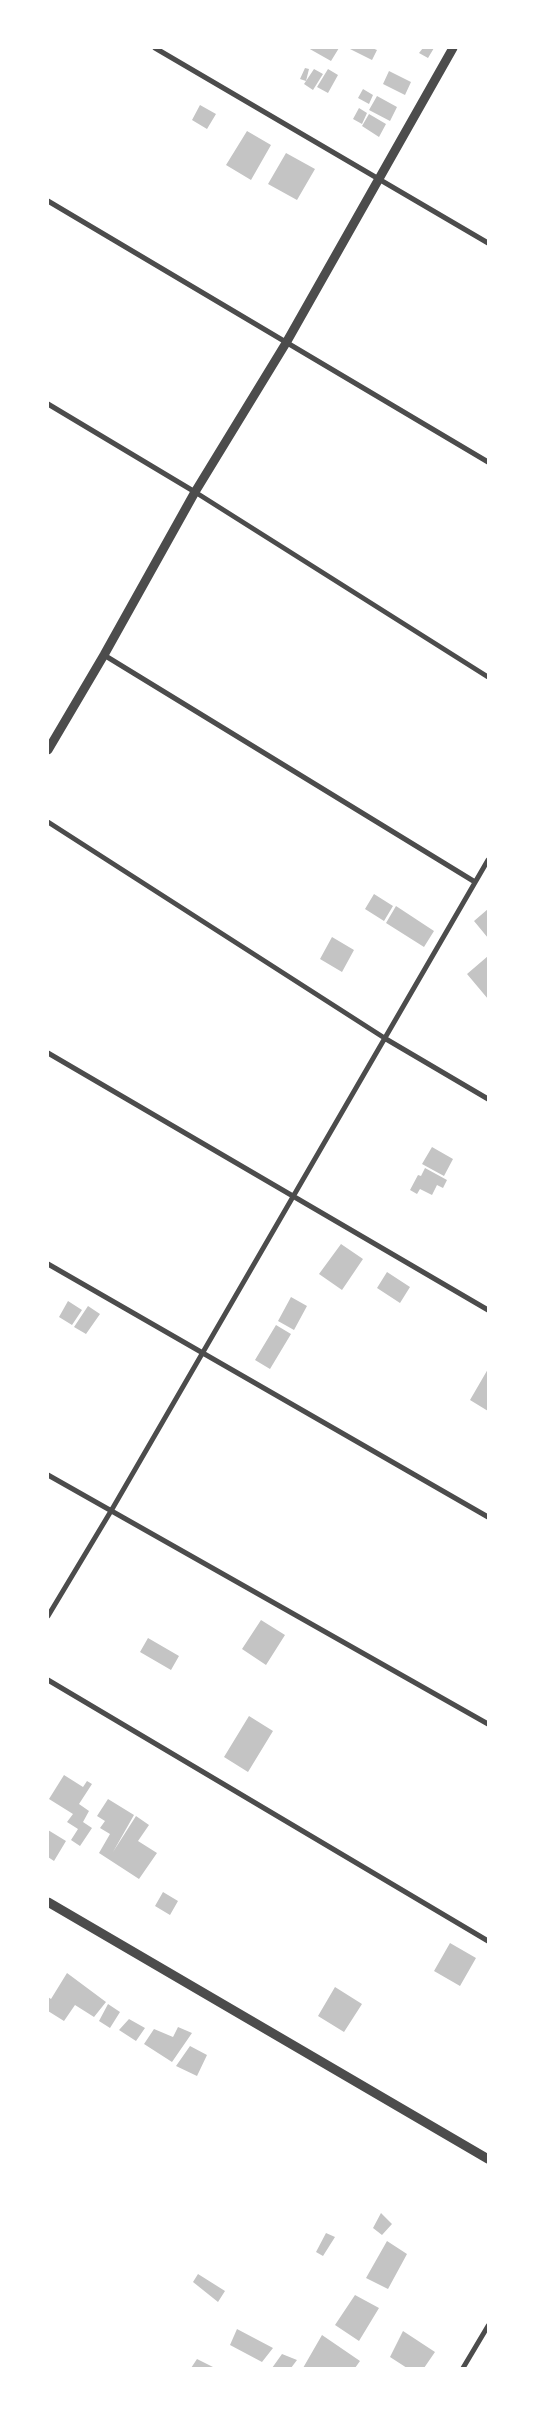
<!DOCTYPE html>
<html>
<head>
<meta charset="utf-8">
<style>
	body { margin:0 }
	#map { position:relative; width:536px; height:2416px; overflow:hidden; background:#fff; font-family:Signika,sans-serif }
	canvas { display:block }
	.frame { position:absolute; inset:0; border:49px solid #fff; pointer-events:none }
</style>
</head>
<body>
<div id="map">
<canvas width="536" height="2416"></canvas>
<div class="frame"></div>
</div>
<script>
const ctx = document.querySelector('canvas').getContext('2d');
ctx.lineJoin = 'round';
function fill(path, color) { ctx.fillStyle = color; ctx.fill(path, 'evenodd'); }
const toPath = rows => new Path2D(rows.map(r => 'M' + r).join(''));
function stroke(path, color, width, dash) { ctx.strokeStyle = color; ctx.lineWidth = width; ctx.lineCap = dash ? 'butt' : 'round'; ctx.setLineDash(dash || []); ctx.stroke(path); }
const building = toPath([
	[308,48,339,48,331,61],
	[348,48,372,48,377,50,372,60],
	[423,48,434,48,428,58,419,53],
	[305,68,309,69,306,81,300,79],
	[314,69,323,74,313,90,304,84],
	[328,69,338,75,328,93,317,87],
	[389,71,411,82,405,95,383,84],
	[363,89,373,95,369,104,358,98],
	[377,96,397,107,390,121,369,110],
	[200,105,216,114,207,129,192,120],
	[359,108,367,113,362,124,353,119],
	[369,114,386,124,379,137,362,126],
	[247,131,271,145,251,180,226,165],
	[286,153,315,169,297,200,268,184],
	[374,894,393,906,384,921,365,909],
	[396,906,434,931,424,947,386,923],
	[488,909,488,938,474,921],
	[332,937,354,950,342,972,320,959],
	[488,956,488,999,467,974],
	[432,1147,453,1159,444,1176,422,1164],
	[425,1168,447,1180,443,1188,437,1185,432,1195,420,1189,417,1194,410,1190,418,1175,421,1176],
	[341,1244,363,1259,342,1290,319,1274],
	[387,1272,410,1287,400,1303,377,1288],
	[291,1297,307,1306,294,1330,278,1321],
	[68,1301,82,1310,72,1325,59,1317],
	[88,1306,100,1314,86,1334,74,1327],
	[276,1325,291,1334,270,1369,255,1360],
	[488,1369,488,1411,470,1400],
	[261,1620,285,1635,266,1665,242,1649],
	[148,1638,179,1656,171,1670,140,1652],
	[249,1716,273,1731,248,1772,224,1757],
	[64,1775,83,1787,87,1781,92,1784,79,1804,89,1811,83,1822,92,1828,80,1846,71,1840,78,1829,67,1822,73,1814,49,1799],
	[108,1799,134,1815,113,1852,136,1816,149,1825,138,1841,157,1853,139,1879,99,1853,110,1834,100,1828,105,1821,97,1816],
	[48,1830,66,1841,54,1861,48,1857],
	[163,1892,178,1901,170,1915,155,1906],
	[450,1943,476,1958,460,1986,434,1971],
	[67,1973,106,2002,94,2017,75,2005,64,2021,48,2011,48,1997,51,1999],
	[335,1987,362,2004,344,2032,318,2016],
	[108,2004,120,2012,110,2028,99,2021],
	[129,2019,145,2028,136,2041,119,2030],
	[178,2027,192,2033,172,2062,144,2044,154,2029,173,2037],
	[190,2046,207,2055,197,2076,176,2066],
	[381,2213,392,2224,382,2235,373,2228],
	[326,2233,335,2237,323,2256,316,2252],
	[387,2241,407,2254,388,2289,366,2278],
	[198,2274,225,2291,218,2302,193,2282],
	[355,2295,379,2308,359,2341,335,2325],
	[237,2329,273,2348,262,2362,230,2345],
	[403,2331,435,2352,424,2368,407,2368,390,2357],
	[322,2335,360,2361,355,2368,303,2368],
	[282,2354,297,2360,291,2368,272,2368],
	[197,2359,215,2368,191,2368]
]);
const minor = toPath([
	[155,48,488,243],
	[48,201,488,462],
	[48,404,195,492,488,677],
	[104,655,475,882],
	[48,822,386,1039,488,1099],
	[48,1053,488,1310],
	[48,1264,488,1517],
	[48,1475,488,1724],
	[48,1616,111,1511,488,860],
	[48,1680,488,1941],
	[463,2368,488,2326]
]);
const tertiary = toPath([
	[48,750,104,655,195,492,286,343,453,48],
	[48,1902,488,2159]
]);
fill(building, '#c4c4c4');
stroke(minor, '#4c4c4c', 5);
stroke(tertiary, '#4c4c4c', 9);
</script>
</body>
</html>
